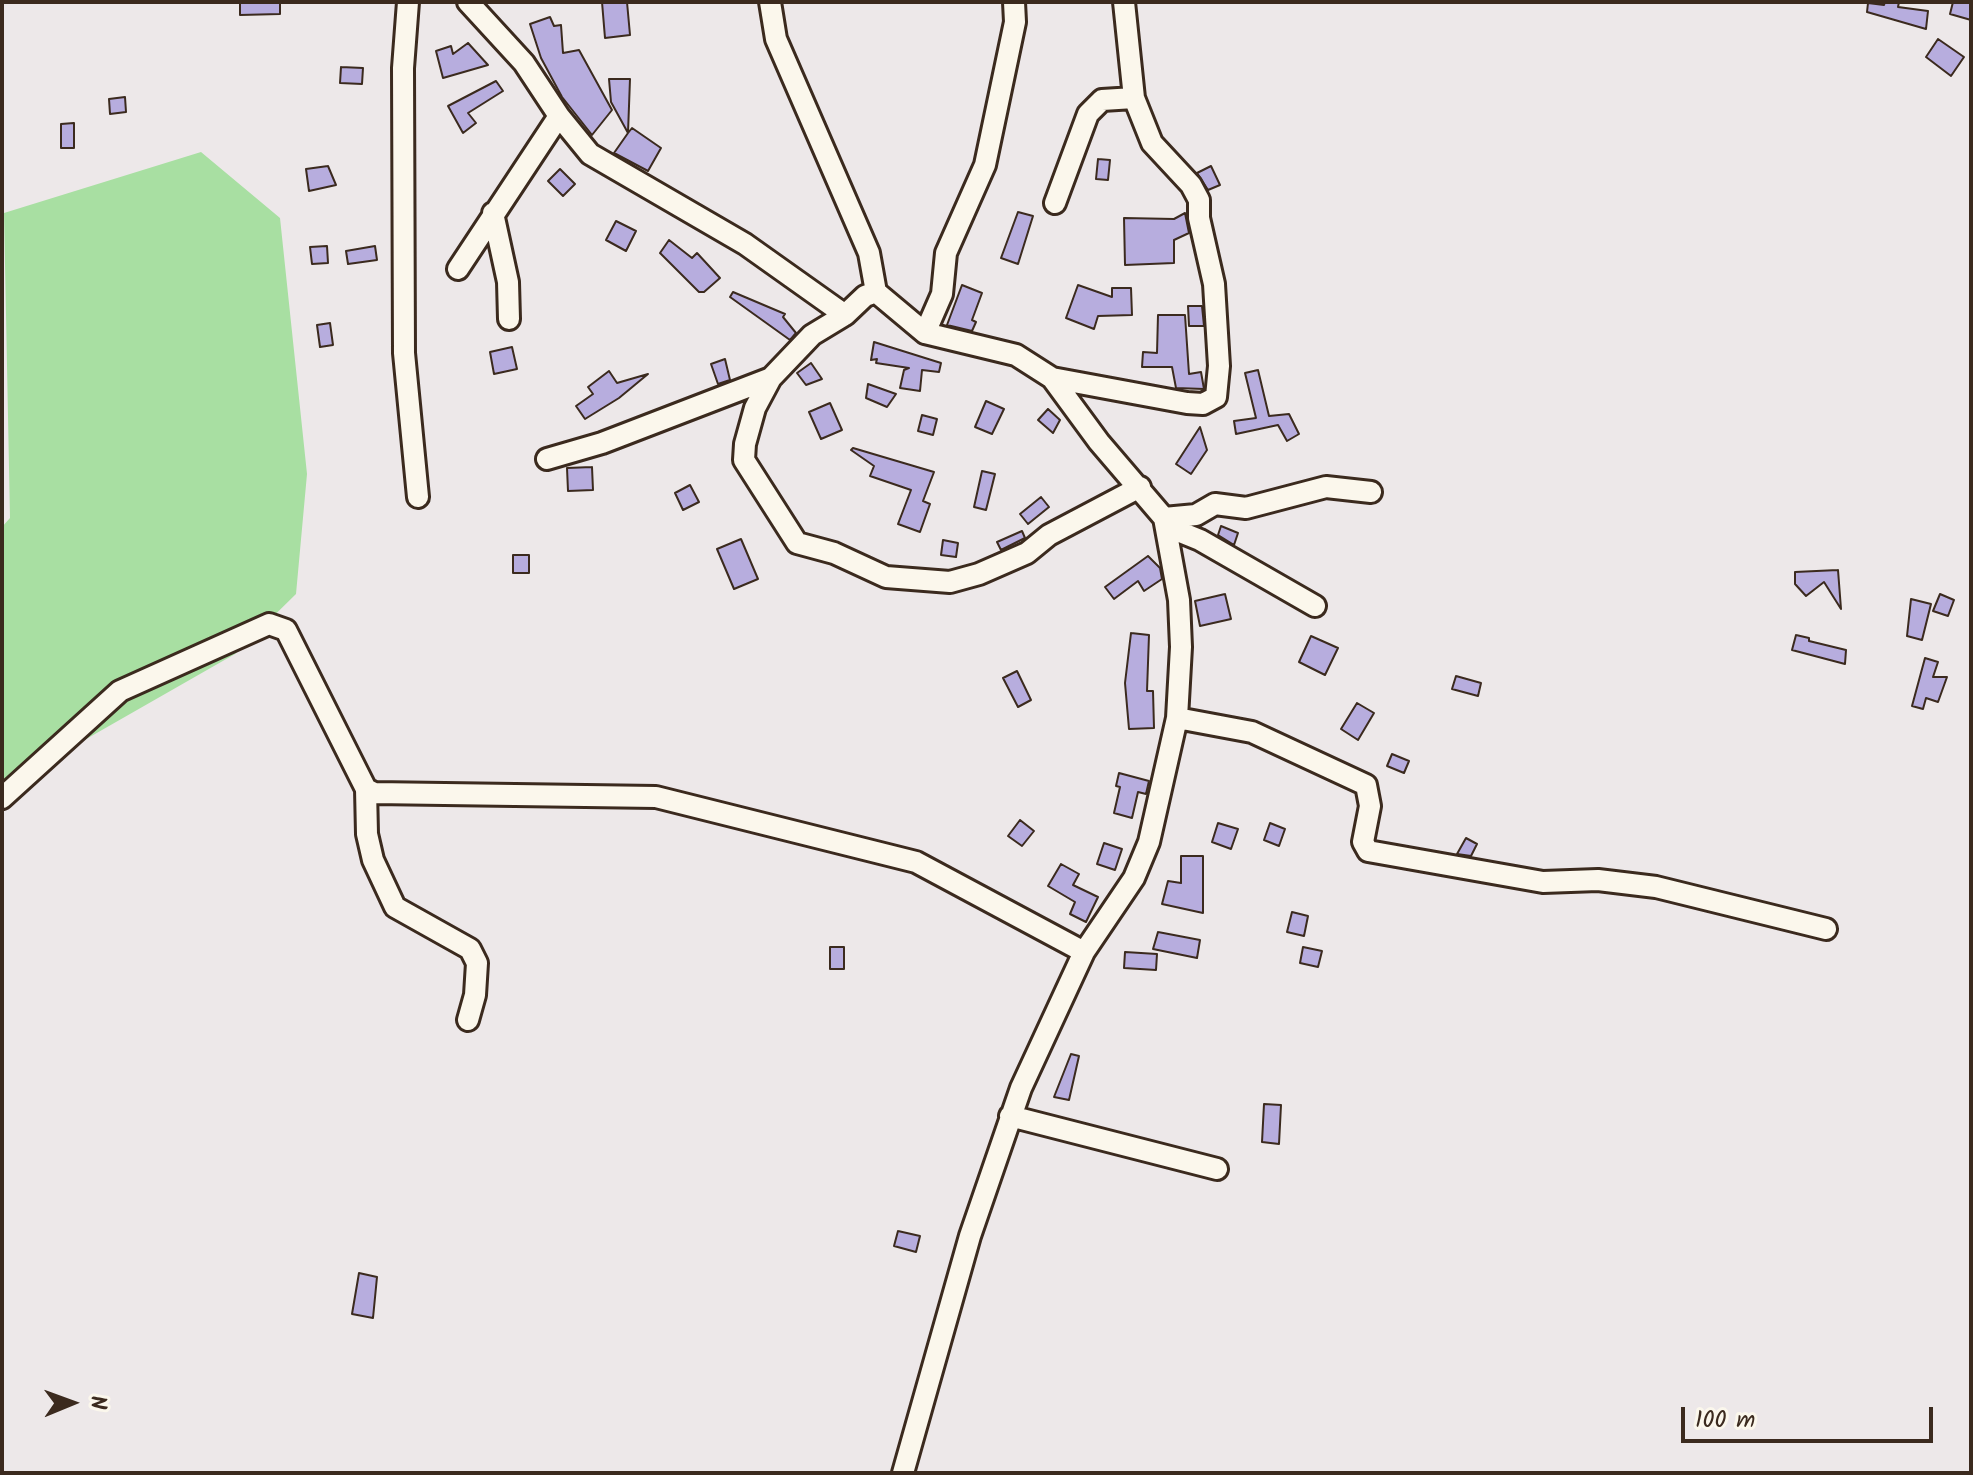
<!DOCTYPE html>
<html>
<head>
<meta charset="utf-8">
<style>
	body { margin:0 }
	#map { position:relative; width:1973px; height:1475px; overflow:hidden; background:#ede8e9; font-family:Kalam,sans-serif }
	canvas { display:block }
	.frame { position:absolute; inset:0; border:4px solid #3b2a1e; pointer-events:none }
	.north { position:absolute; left:32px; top:1363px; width:80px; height:80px; -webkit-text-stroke:6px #fbf7ec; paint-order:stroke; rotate:89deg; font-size:22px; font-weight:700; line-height:32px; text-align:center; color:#3b2a1e }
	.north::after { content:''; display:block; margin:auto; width:28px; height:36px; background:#3b2a1e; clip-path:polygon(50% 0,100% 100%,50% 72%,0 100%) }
	.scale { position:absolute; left:1681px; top:1407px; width:252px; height:36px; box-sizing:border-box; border:4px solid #3b2a1e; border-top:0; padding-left:10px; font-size:24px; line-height:28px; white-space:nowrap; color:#3b2a1e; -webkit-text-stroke:6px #fbf7ec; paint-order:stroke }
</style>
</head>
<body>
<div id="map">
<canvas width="1973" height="1475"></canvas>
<div class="frame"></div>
<div class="north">N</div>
<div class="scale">100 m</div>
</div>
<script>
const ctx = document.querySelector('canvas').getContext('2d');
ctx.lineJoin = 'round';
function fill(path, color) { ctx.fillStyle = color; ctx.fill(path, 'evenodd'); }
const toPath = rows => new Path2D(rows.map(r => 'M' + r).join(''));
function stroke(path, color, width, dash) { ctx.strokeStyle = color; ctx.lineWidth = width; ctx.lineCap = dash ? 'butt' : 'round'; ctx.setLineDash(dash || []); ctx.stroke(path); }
const green = toPath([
	[201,152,280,218,307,474,296,594,235,654,32,770,2,810,2,527,10,518,4,213]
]);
const building = toPath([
	[240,2,280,2,280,14,240,15,240,2],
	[602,2,627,2,630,35,605,38,602,2],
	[1885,2,1899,2,1898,7,1928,11,1926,29,1867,12,1868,3,1884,5,1885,2],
	[1953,2,1971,2,1971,20,1950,14,1953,2],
	[550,17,554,26,561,25,563,53,579,50,612,110,592,135,562,97,541,58,530,24,550,17],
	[1938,39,1964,57,1951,76,1926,57,1938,39],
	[468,43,488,65,443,78,436,51,451,46,453,54,468,43],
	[341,67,363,68,362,84,340,83,341,67],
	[609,79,630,79,628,133,632,128,661,148,648,171,614,153,628,133,611,102,609,79],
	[496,81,503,91,468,113,476,123,463,133,448,106,496,81],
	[125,97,126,112,110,114,109,99,125,97],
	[74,123,74,148,61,148,61,124,74,123],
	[1098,159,1110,160,1108,180,1096,179,1098,159],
	[328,166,336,185,309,191,306,169,328,166],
	[1211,166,1220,185,1208,190,1197,173,1211,166],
	[560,169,575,184,563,196,548,181,560,169],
	[1018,212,1033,216,1018,264,1001,258,1018,212],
	[1185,213,1189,233,1174,240,1174,263,1125,265,1124,218,1174,219,1185,213],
	[616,221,636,231,626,251,606,240,616,221],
	[669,240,692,258,697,253,720,278,704,292,699,292,660,253,669,240],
	[327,246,328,263,312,264,310,247,327,246],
	[375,246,377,260,348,264,346,251,375,246],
	[962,285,982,293,972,320,976,322,972,331,947,325,962,285],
	[1078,285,1112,297,1112,288,1131,288,1132,315,1098,316,1094,329,1066,318,1078,285],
	[733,292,785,314,783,317,796,333,790,340,730,297,733,292],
	[1188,306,1202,306,1204,326,1189,326,1188,306],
	[1158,315,1185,315,1189,374,1201,372,1204,389,1176,388,1172,367,1142,367,1143,352,1157,353,1158,315],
	[330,323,333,345,320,347,317,325,330,323],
	[874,342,941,363,939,372,922,370,920,391,900,388,904,370,909,368,876,363,877,359,871,360,874,342],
	[512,347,517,369,494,374,490,352,512,347],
	[725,359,730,380,718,384,711,364,725,359],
	[811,363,822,379,806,385,797,373,811,363],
	[1258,370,1269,416,1289,414,1299,434,1287,441,1278,425,1236,434,1234,421,1256,418,1245,373,1258,370],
	[609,371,617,383,648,374,619,398,585,419,576,406,593,394,588,387,609,371],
	[868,384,896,394,887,407,866,398,868,384],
	[986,401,1004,409,992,434,975,427,986,401],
	[830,403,842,430,821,439,809,412,830,403],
	[1048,409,1060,420,1053,433,1038,420,1048,409],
	[922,415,937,419,933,435,918,431,922,415],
	[1200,427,1207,450,1191,474,1176,464,1200,427],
	[853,448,934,472,923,501,930,504,920,532,898,524,911,490,870,476,874,466,851,450,853,448],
	[592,467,593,490,568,491,567,468,592,467],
	[982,471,995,474,986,510,974,507,982,471],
	[690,485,699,502,683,510,675,493,690,485],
	[1041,497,1049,507,1028,524,1020,514,1041,497],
	[1221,526,1238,533,1234,545,1218,535,1221,526],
	[1022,531,1025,538,1001,550,997,542,1022,531],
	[741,539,758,579,734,589,717,549,741,539],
	[943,540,958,543,956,557,941,555,943,540],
	[513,555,529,555,529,573,513,573,513,555],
	[1148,556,1160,568,1162,579,1144,591,1138,581,1114,599,1105,587,1148,556],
	[1838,570,1841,609,1824,582,1806,596,1795,584,1795,572,1838,570],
	[1225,594,1231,619,1200,626,1195,601,1225,594],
	[1940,594,1954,600,1948,616,1933,611,1940,594],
	[1911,599,1931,604,1922,640,1907,636,1911,599],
	[1131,633,1149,635,1147,691,1153,691,1154,728,1129,729,1125,683,1131,633],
	[1796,635,1809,638,1809,641,1846,650,1845,664,1792,650,1796,635],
	[1311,636,1338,648,1325,675,1299,662,1311,636],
	[1925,658,1938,662,1933,677,1947,677,1938,702,1926,698,1923,709,1912,706,1925,658],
	[1017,671,1031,700,1018,707,1003,678,1017,671],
	[1456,676,1481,683,1478,696,1452,689,1456,676],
	[1357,703,1374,713,1358,740,1341,729,1357,703],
	[1392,754,1409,761,1404,773,1387,766,1392,754],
	[1119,773,1149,781,1146,794,1138,792,1132,818,1114,813,1120,787,1116,786,1119,773],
	[1020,820,1034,831,1022,846,1008,836,1020,820],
	[1218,823,1238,829,1231,849,1212,842,1218,823],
	[1270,823,1285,829,1279,846,1264,840,1270,823],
	[1466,838,1477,844,1471,856,1457,854,1466,838],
	[1104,843,1122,849,1115,870,1097,864,1104,843],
	[1181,856,1203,856,1203,913,1162,904,1168,881,1181,883,1181,856],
	[1061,864,1079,874,1073,885,1098,897,1086,922,1070,914,1075,902,1048,886,1061,864],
	[1292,912,1308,916,1304,936,1287,932,1292,912],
	[1158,932,1200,940,1197,958,1153,949,1158,932],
	[830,947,844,947,844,969,830,969,830,947],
	[1303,947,1322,951,1318,967,1300,963,1303,947],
	[1125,952,1157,954,1156,970,1124,968,1125,952],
	[1071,1054,1079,1056,1069,1100,1054,1097,1071,1054],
	[1264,1104,1281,1105,1279,1144,1262,1142,1264,1104],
	[898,1231,920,1236,916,1252,894,1246,898,1231],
	[359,1273,377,1277,373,1318,352,1314,359,1273]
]);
const minor = toPath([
	[408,2,403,68,404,353,418,497],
	[468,2,524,63,559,116,590,154,745,244,845,315,865,296,876,292],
	[770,2,776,39,869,253,876,292,925,333,1016,355,1052,378,1099,442,1164,518,1179,600,1181,647,1177,718,1149,842,1134,878,1084,952,1021,1088,970,1236,903,1473],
	[1055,203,1088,114,1102,100,1134,98],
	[493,213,508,282,509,319],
	[458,269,559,116],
	[845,315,812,335,771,378,755,408,745,444,744,460,797,543,834,553,886,577,950,582,979,574,1027,553,1049,535,1140,487],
	[925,333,942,294,946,253,985,165,1015,22,1014,2],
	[1052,378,1187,403,1203,404,1216,397,1219,366,1214,284,1199,218,1199,200,1191,185,1152,143,1134,98,1124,2],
	[547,459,602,443,771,378],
	[1164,518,1196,515,1215,504,1246,508,1326,487,1371,492],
	[1168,527,1200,540,1315,606],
	[1177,718,1252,732,1366,785,1370,806,1363,842,1368,851,1543,882,1598,880,1656,887,1826,929],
	[366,789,374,793,656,797,916,862,1084,952],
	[2,798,120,691,269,624,286,630,366,789,367,834,373,860,395,907,470,949,477,963,475,995,468,1020],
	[1010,1116,1217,1169]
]);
fill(green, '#a8dfa2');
fill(building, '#b7adde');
stroke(building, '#3b2a1e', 2);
stroke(minor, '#3b2a1e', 26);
stroke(minor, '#fbf7ec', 20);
</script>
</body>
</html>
